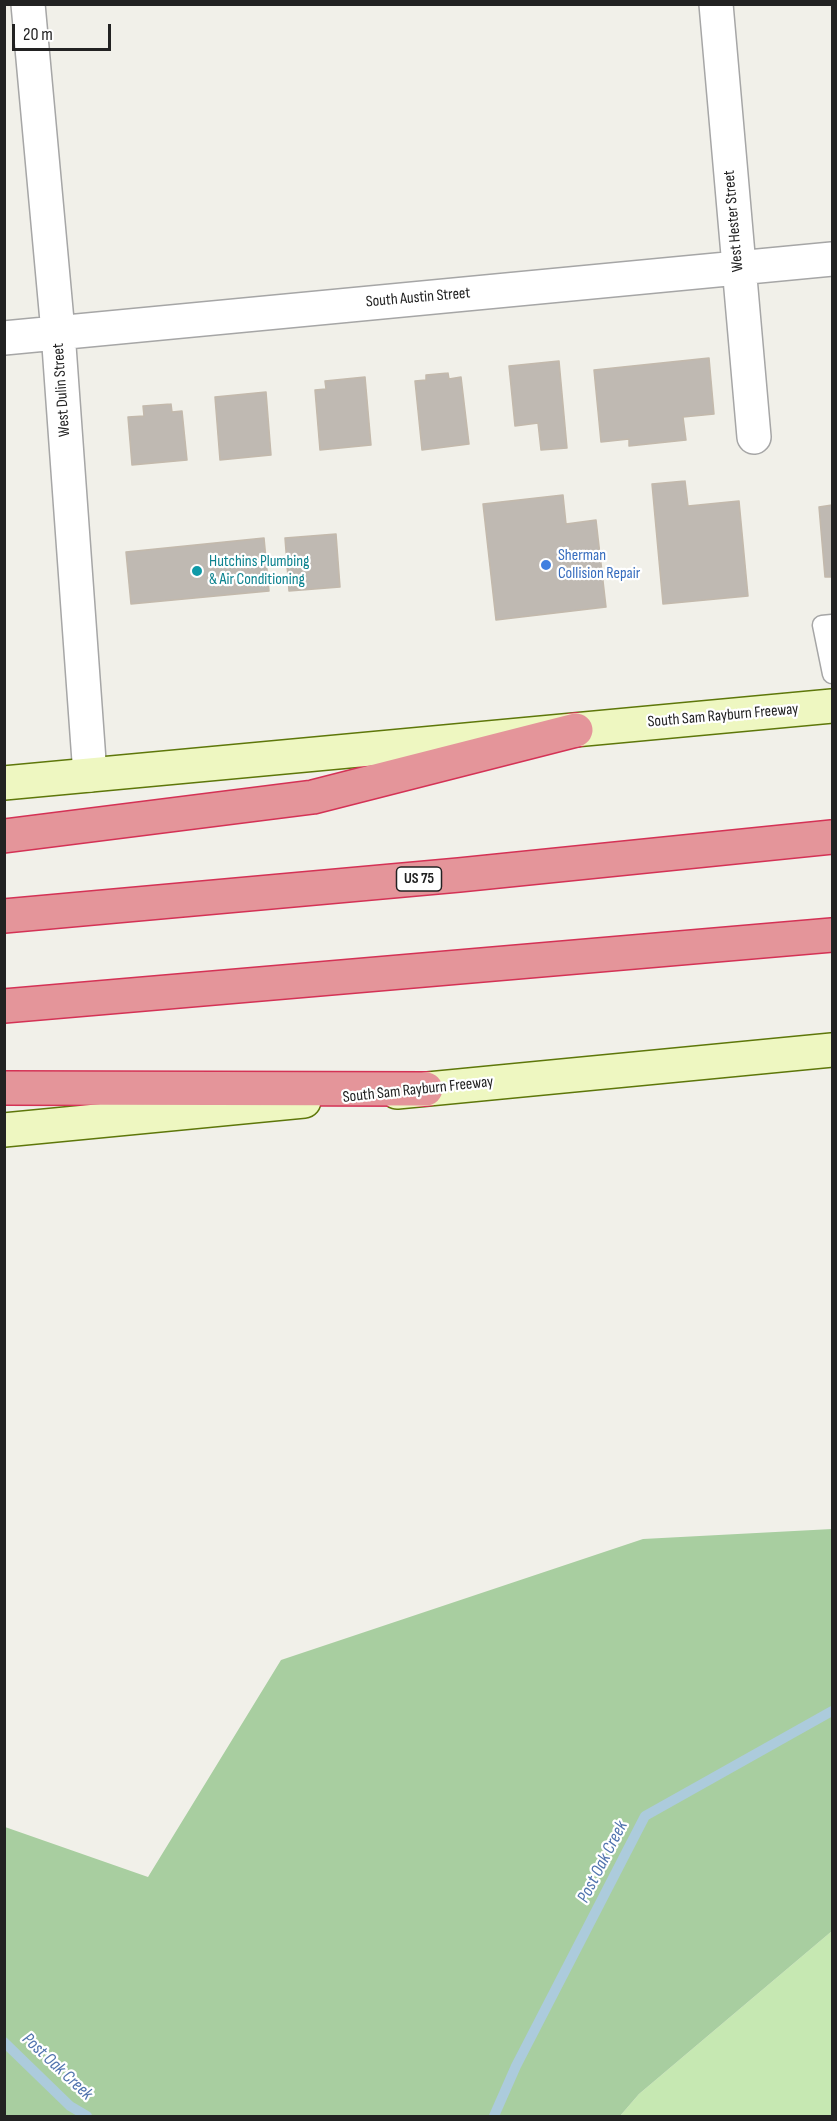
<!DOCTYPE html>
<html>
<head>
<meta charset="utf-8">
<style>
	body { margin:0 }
	#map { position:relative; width:837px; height:2121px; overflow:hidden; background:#f1f0e9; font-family:"Sofia Sans Condensed",sans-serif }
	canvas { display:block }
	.frame { position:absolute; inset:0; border:6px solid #222; pointer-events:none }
	.scale { position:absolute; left:12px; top:24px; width:99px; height:27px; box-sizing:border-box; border:3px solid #222; border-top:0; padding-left:8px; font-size:18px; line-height:21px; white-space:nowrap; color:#222; -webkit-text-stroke:4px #fff; paint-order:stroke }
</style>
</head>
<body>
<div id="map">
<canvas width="837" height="2121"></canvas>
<div class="frame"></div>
<div class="scale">20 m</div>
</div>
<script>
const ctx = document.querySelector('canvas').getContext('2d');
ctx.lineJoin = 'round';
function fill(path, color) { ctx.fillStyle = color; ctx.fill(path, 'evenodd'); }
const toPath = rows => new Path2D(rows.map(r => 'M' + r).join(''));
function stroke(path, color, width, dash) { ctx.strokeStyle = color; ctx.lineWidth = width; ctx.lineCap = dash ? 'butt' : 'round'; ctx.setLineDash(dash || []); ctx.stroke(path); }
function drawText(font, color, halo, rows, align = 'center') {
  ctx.font = font + ' "Sofia Sans Condensed",sans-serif'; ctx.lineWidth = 4.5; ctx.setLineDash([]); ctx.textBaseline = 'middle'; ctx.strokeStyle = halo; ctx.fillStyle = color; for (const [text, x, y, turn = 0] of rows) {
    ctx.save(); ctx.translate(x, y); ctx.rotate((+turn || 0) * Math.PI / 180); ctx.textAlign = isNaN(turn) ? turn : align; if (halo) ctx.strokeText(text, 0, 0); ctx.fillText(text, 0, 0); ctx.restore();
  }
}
const grass = toPath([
	[832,1931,832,2116,620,2116,639,2094]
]);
const forest = toPath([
	[832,1529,832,1931,639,2094,620,2116,5,2116,5,1827,148,1877,281,1660,643,1539]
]);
const stream = toPath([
	[4,2042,70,2106,87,2116],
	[494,2116,516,2066,645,1816,832,1711]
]);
const building = toPath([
	[709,358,714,414,683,417,686,440,629,446,629,439,601,442,594,370,709,358],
	[559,361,567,448,541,450,538,423,515,426,509,366,559,361],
	[448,373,449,379,461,377,469,444,422,450,415,381,426,380,426,375,448,373],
	[365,377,371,445,320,450,315,390,326,389,325,381,365,377],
	[266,392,271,455,220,460,215,397,266,392],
	[171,404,172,412,182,411,187,460,132,465,128,417,144,416,143,406,171,404],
	[685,481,688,506,739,501,748,596,663,604,652,484,685,481],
	[563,495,566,524,596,520,606,607,496,620,483,504,563,495],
	[832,505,832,577,825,577,819,507,832,505],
	[336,534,340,587,289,591,285,538,336,534],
	[264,538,269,591,131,604,126,552,264,538]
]);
const service = toPath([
	[832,624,822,625,832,674]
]);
const minor = toPath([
	[28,4,58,332,90,775],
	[716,4,754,437],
	[4,338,832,259]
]);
const secondary = toPath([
	[4,783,832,706],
	[397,1092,832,1050],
	[4,1130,304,1101]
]);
const motorway = toPath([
	[4,836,313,797,576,730],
	[4,916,459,875,832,837],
	[4,1006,832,935],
	[4,1088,426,1089]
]);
const markers = [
	[546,565,6,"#3f7fe0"],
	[197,571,6,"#0f9aa8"]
];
const shields = [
	[419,879,45]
];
const shieldNames = [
	["US 75",419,879]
];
const streetNames = [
	["West Hester Street",734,221,-95],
	["South Austin Street",418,298,-5],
	["West Dulin Street",62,390,-94],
	["South Sam Rayburn Freeway",723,716,-5],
	["South Sam Rayburn Freeway",418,1090,-6]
];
const shopNames = [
	["Sherman",558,556],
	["Collision Repair",558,574]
];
const cultureNames = [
	["Hutchins Plumbing",209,562],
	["& Air Conditioning",209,580]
];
const waterNames = [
	["Post Oak Creek",603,1862,-63],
	["Post Oak Creek",57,2067,43]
];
fill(grass, '#c6e8b2');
fill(forest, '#a8cea0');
stroke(stream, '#accbdc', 10);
fill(building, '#bfb9b2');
stroke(building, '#c3b9ac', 1.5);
stroke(service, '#a6a6a6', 21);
stroke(minor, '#a6a6a6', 36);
stroke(secondary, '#5e770a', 36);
stroke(motorway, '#d43255', 36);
stroke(service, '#fff', 18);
stroke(minor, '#fff', 33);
stroke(secondary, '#eef7c1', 33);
stroke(motorway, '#e4959a', 33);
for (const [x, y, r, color] of markers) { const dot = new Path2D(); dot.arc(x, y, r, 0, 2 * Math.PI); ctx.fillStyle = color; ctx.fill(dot); stroke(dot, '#fff', 2); }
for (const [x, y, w] of shields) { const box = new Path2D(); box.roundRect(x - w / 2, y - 12, w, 24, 4.5); ctx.fillStyle = '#fff'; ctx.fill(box); stroke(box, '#222', 1.5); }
drawText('bold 15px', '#222', null, shieldNames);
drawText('16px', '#222', '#fff', streetNames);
drawText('16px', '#366cbe', '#fff', shopNames, 'left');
drawText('16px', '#0d838f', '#fff', cultureNames, 'left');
drawText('italic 18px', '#5174ae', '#fff', waterNames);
</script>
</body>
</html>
